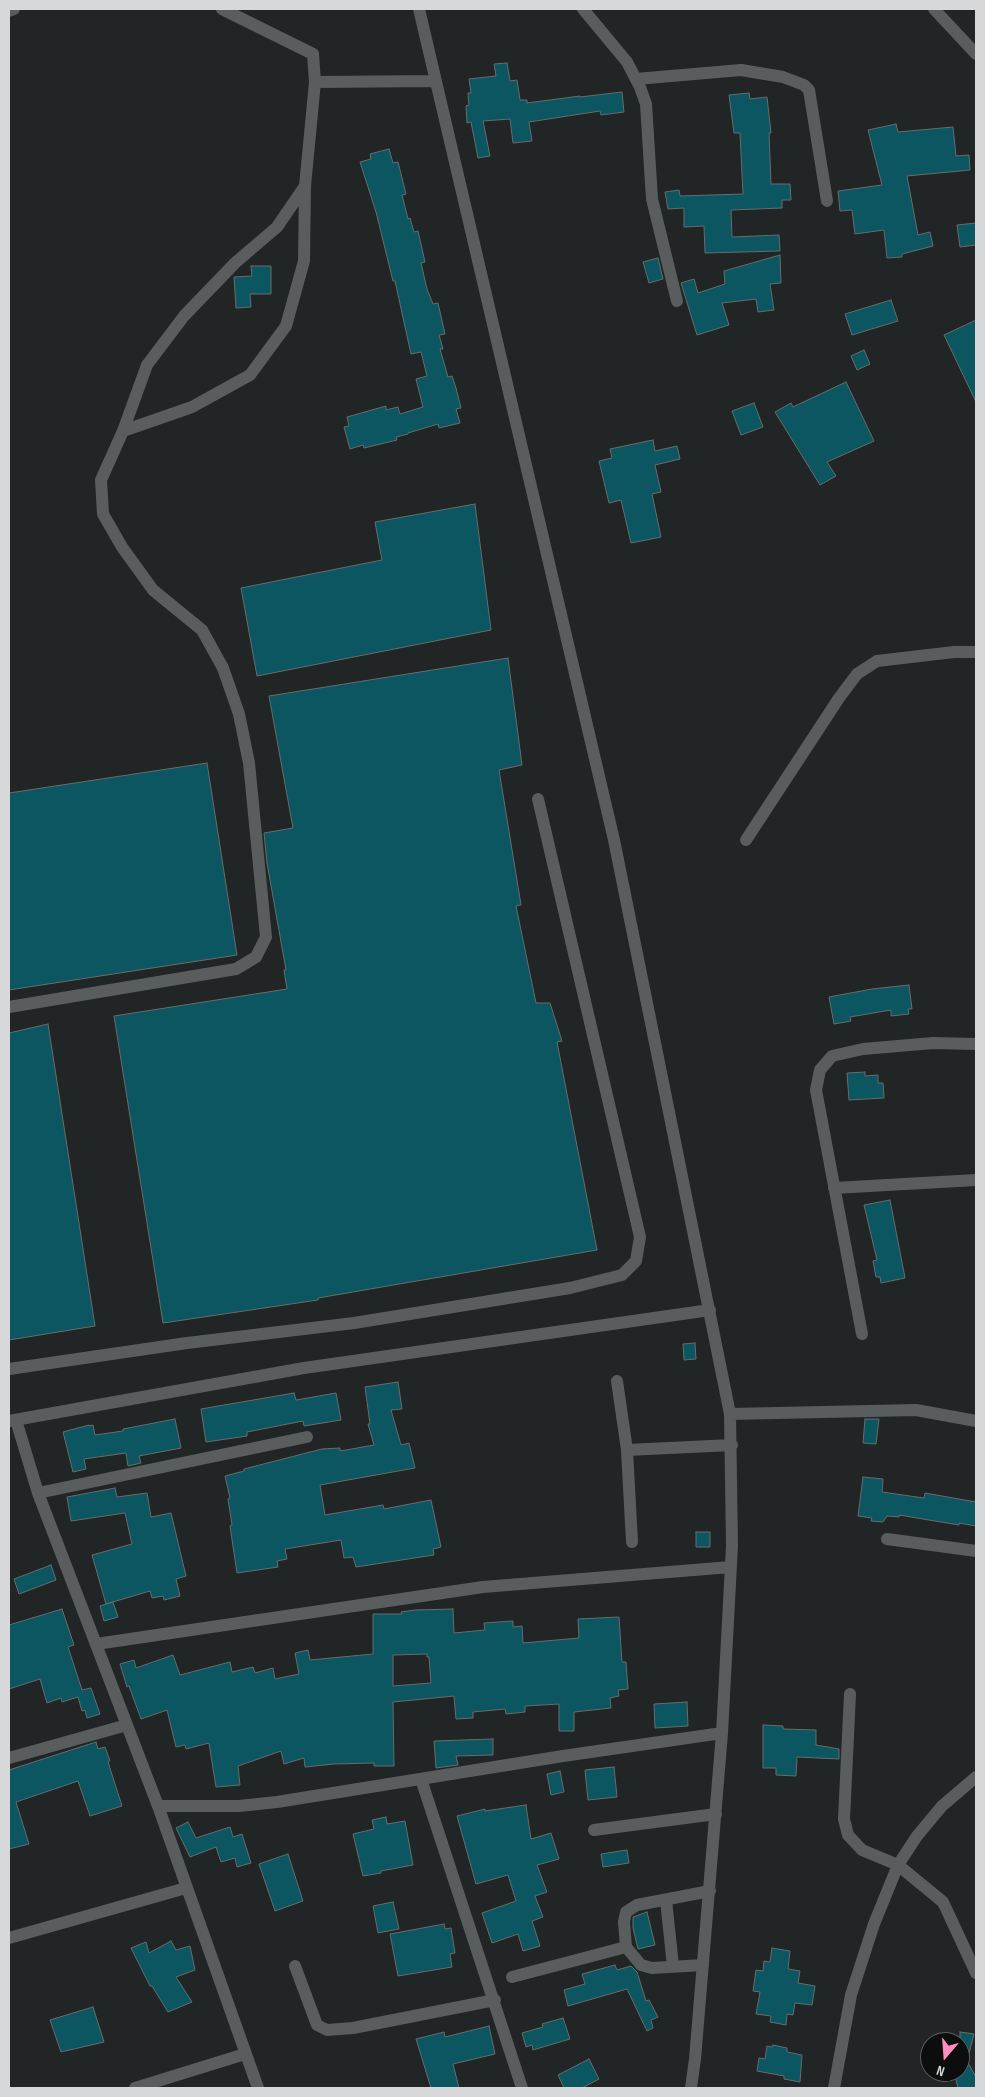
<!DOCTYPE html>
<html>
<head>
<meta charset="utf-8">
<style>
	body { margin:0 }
	#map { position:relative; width:985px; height:2097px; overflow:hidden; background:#222526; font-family:"Sofia Sans Condensed",sans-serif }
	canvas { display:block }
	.frame { position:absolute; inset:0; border:10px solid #d6d8d9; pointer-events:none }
	.north { position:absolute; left:920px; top:2032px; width:50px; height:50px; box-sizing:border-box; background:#0c0e0e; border:1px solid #5d5f5f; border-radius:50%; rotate:198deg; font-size:14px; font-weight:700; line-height:20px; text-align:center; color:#d6d8d9 }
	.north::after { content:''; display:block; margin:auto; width:18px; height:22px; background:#fe8ebd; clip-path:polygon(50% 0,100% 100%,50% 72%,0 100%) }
</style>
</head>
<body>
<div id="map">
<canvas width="985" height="2097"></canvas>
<div class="frame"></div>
<div class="north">N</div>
</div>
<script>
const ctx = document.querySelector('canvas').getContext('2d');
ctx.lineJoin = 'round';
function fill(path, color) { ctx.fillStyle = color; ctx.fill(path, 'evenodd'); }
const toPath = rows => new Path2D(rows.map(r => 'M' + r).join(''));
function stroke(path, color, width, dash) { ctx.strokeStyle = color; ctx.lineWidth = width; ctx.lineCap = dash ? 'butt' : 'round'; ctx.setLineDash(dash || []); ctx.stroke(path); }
const building = toPath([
	[507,63,510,81,517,80,520,100,527,100,527,103,580,96,580,97,622,92,624,112,601,115,600,111,529,122,532,141,513,143,510,119,483,121,490,156,478,158,471,122,467,123,466,106,469,105,468,93,471,93,469,79,496,76,494,64,507,63],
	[749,93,750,99,767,97,771,133,769,133,771,184,790,184,791,200,782,200,782,208,731,210,732,237,779,235,780,251,705,253,704,226,684,227,684,208,668,209,665,192,679,190,680,196,743,194,740,133,734,133,729,95,749,93],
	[896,124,898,132,953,127,956,156,969,155,970,170,907,176,918,235,930,232,933,246,902,254,902,257,887,258,884,230,855,234,852,210,840,211,838,191,882,185,868,130,896,124],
	[389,149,393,163,398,162,406,194,402,195,408,219,410,218,414,232,418,231,425,262,421,263,427,289,433,304,438,303,445,334,439,335,443,349,440,349,448,377,452,376,456,388,461,408,456,409,460,423,439,428,438,424,408,433,408,434,396,437,397,440,364,448,363,445,350,449,344,427,349,426,347,417,386,406,386,410,398,407,400,414,423,407,416,379,427,376,421,352,411,354,395,281,393,281,376,212,360,162,371,159,370,154,389,149],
	[976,223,976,245,960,247,957,225,976,223],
	[780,255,781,283,770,284,774,310,758,312,756,299,722,303,729,325,697,335,681,283,694,279,698,293,725,284,724,271,780,255],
	[658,258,663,279,649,283,643,262,658,258],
	[251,266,271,266,271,294,250,294,251,307,236,308,234,277,252,276,251,266],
	[891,300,898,321,852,335,845,314,891,300],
	[976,320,976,402,944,335,976,320],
	[864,350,870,364,857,370,851,356,864,350],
	[846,382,874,441,827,462,836,476,820,485,775,412,791,403,793,407,846,382],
	[754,403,763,427,741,435,732,411,754,403],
	[653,440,655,451,677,446,680,459,655,465,661,492,652,494,661,537,631,543,621,500,609,503,599,461,612,458,610,449,653,440],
	[475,504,491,630,257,676,241,588,382,560,375,522,475,504],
	[508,658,522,765,499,770,521,905,516,906,536,1003,550,1003,562,1041,557,1042,597,1250,318,1298,318,1300,163,1323,114,1016,287,989,284,970,286,970,267,863,264,833,293,828,269,696,508,658],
	[207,763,237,955,9,990,9,793,207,763],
	[909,985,912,1009,908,1009,909,1014,891,1016,891,1010,850,1017,851,1021,834,1024,829,997,872,989,909,985],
	[48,1024,95,1326,9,1340,9,1033,48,1024],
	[865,1072,865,1076,878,1075,878,1083,883,1083,884,1098,849,1100,847,1073,865,1072],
	[890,1200,905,1278,881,1283,880,1277,876,1277,873,1261,877,1260,864,1205,890,1200],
	[695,1343,696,1359,684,1360,683,1344,695,1343],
	[398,1382,402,1409,391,1410,401,1445,409,1443,415,1468,320,1485,325,1515,383,1505,384,1509,431,1500,441,1547,433,1549,434,1555,356,1567,353,1557,344,1558,341,1540,285,1549,287,1559,277,1561,278,1567,237,1573,230,1526,232,1525,228,1499,230,1498,225,1476,244,1471,244,1469,322,1449,340,1448,340,1451,346,1450,374,1445,368,1424,370,1424,365,1387,398,1382],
	[294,1393,296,1400,336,1393,341,1420,304,1426,303,1421,247,1432,247,1436,206,1442,201,1409,294,1393],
	[175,1419,181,1448,139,1456,141,1463,128,1466,126,1453,84,1459,86,1469,73,1472,63,1432,89,1425,89,1426,93,1425,95,1435,123,1431,123,1429,175,1419],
	[865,1419,879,1419,876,1444,863,1443,865,1419],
	[863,1477,883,1479,882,1492,924,1498,925,1493,976,1502,976,1526,959,1523,959,1525,899,1515,899,1517,887,1516,883,1522,871,1521,872,1518,858,1516,863,1477],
	[115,1488,117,1497,147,1493,151,1517,171,1513,186,1576,176,1579,180,1596,164,1600,163,1596,152,1598,150,1591,106,1604,92,1555,132,1544,125,1513,71,1521,67,1497,115,1488],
	[696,1532,710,1532,710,1547,696,1547,696,1532],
	[51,1565,56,1580,19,1594,14,1579,51,1565],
	[113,1602,118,1617,104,1621,100,1606,113,1602],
	[62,1609,74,1645,68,1647,82,1690,91,1688,100,1714,87,1718,85,1710,82,1711,78,1697,62,1702,61,1698,47,1703,40,1679,9,1689,9,1625,62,1609],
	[453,1609,454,1633,485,1630,484,1623,513,1621,513,1627,522,1626,523,1643,579,1638,578,1619,619,1617,622,1662,626,1662,628,1689,618,1690,619,1696,610,1698,611,1708,574,1712,574,1731,559,1731,559,1704,525,1706,525,1712,506,1714,505,1709,473,1712,473,1718,456,1719,454,1696,393,1702,394,1766,374,1766,374,1763,334,1764,305,1767,304,1758,284,1764,281,1751,238,1766,240,1785,216,1787,209,1743,186,1749,185,1745,176,1747,167,1710,141,1719,129,1686,127,1687,120,1664,134,1660,136,1668,173,1655,180,1675,230,1662,232,1672,253,1667,255,1673,273,1668,275,1679,299,1674,295,1653,308,1650,310,1660,373,1654,373,1614,402,1614,401,1612,415,1610,453,1609],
	[427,1654,427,1657,429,1657,431,1683,393,1686,393,1655,427,1654],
	[687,1702,688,1726,655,1728,654,1704,687,1702],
	[763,1725,783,1726,783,1729,816,1730,816,1745,839,1749,839,1759,797,1757,796,1776,776,1775,776,1768,763,1768,763,1725],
	[493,1739,493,1755,456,1756,458,1765,436,1768,434,1741,493,1739],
	[96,1742,98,1749,105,1747,110,1761,108,1762,122,1806,90,1816,78,1781,16,1802,29,1844,9,1849,9,1770,96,1742],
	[614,1767,617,1797,588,1800,585,1770,614,1767],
	[560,1771,564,1792,551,1795,547,1774,560,1771],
	[526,1805,531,1839,551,1833,559,1859,537,1865,547,1892,535,1896,543,1917,532,1921,540,1946,523,1951,518,1934,492,1943,482,1913,516,1901,508,1875,476,1884,457,1816,485,1809,485,1811,526,1805],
	[386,1817,387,1824,405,1821,413,1865,381,1871,381,1873,363,1876,353,1834,374,1829,372,1820,386,1817],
	[188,1822,196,1838,230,1827,233,1837,242,1834,251,1863,237,1867,235,1858,221,1862,216,1847,190,1857,176,1828,188,1822],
	[627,1850,629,1863,603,1867,601,1854,627,1850],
	[288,1854,303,1901,275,1911,259,1864,288,1854],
	[393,1902,399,1929,378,1933,373,1906,393,1902],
	[647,1912,655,1945,638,1949,633,1928,633,1917,647,1912],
	[444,1924,445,1929,451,1928,455,1953,450,1954,452,1967,398,1976,390,1934,444,1924],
	[171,1941,176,1950,190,1946,195,1970,176,1977,192,2002,168,2012,152,1986,150,1986,131,1948,146,1942,149,1953,171,1941],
	[772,1948,790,1951,788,1969,800,1971,798,1983,815,1986,812,2005,795,2003,793,2015,787,2014,786,2025,770,2022,771,2016,756,2014,760,1992,753,1991,756,1970,763,1971,764,1961,770,1962,772,1948],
	[615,1965,617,1970,631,1966,637,1972,646,2001,649,2000,658,2017,651,2020,653,2028,647,2031,627,1989,568,2006,564,1990,585,1984,582,1974,615,1965],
	[93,2007,104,2042,61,2052,50,2020,93,2007],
	[563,2018,570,2039,533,2050,532,2045,526,2047,522,2033,543,2027,542,2024,563,2018],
	[489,2026,495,2054,453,2064,459,2088,431,2088,416,2039,444,2032,445,2037,489,2026],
	[960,2032,974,2034,967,2061,976,2077,976,2088,958,2088,954,2072,960,2072,960,2032],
	[773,2045,787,2048,787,2052,802,2055,800,2082,784,2079,784,2076,757,2071,759,2058,765,2059,767,2046,772,2047,773,2045],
	[589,2059,599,2079,582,2088,564,2088,558,2075,589,2059]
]);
const minor = toPath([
	[222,9,313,54,315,82,436,81],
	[419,9,614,840,730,1414,732,1546,722,1733,695,2059,691,2088],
	[583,9,627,62,640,87,646,104,652,199,677,301],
	[934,9,976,54],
	[9,11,14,9],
	[636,79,741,70,783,77,804,85,809,90,827,201],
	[123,431,192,407,250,375,286,326,304,261,305,186,315,82],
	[746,840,839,698,857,674,877,661,954,652,976,652],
	[9,1007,236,969,256,957,266,937,249,763,239,714,223,668,202,630,153,590,122,547,103,514,101,480,123,431,147,365,184,316,235,263,277,227,305,186],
	[834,1188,976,1180],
	[862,1334,816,1090,820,1070,832,1056,863,1049,933,1043,976,1044],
	[9,1369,187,1343,354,1323,570,1288,622,1275,636,1261,640,1237,538,799],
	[617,1381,627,1450,632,1542],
	[730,1414,916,1410,976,1421],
	[16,1420,38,1493,158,1806,258,2088],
	[9,1421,304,1368,710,1310],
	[627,1450,732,1445],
	[38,1493,307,1437],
	[887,1539,976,1551],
	[96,1644,483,1587,731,1567],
	[850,1694,844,1819,848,1835,862,1850,898,1865,943,1902,976,1973],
	[9,1758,127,1725],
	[421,1779,522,2088],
	[158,1806,239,1806,277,1802,563,1756,722,1733],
	[594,1830,716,1814],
	[666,1900,673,1966],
	[9,1938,186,1888],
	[703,1965,652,1968,641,1965,626,1947,624,1922,626,1912,637,1905,710,1891],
	[295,1966,317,2025,327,2030,353,2028,495,2000],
	[512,1977,626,1947],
	[135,2088,245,2054],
	[834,2088,851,1995,874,1924,898,1865,917,1836,942,1806,976,1777]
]);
fill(building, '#0b5661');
stroke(building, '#686c6c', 1);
stroke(minor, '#595d5e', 12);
</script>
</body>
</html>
